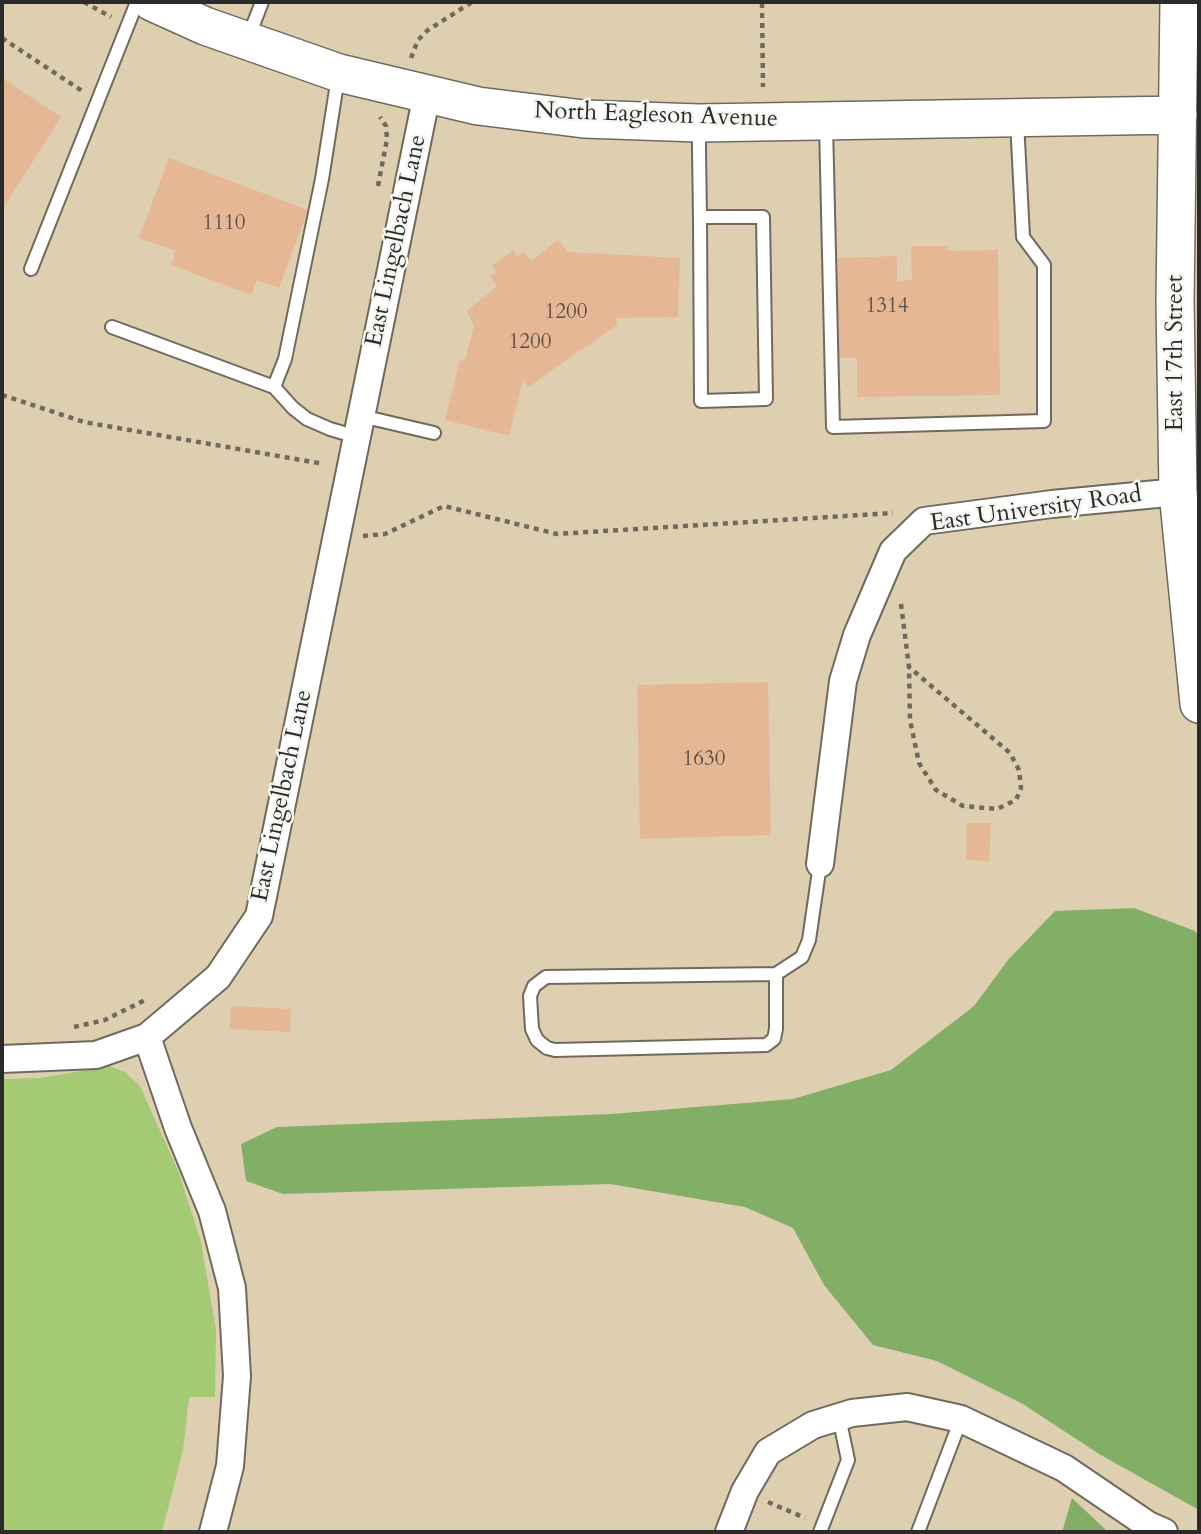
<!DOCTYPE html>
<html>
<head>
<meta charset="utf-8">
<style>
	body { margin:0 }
	#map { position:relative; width:1201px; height:1534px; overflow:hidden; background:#efdebe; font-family:Cardo,serif }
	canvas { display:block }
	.frame { position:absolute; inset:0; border:4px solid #2b2b2b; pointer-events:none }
</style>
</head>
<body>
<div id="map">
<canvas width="1201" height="1534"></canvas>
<div class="frame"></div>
</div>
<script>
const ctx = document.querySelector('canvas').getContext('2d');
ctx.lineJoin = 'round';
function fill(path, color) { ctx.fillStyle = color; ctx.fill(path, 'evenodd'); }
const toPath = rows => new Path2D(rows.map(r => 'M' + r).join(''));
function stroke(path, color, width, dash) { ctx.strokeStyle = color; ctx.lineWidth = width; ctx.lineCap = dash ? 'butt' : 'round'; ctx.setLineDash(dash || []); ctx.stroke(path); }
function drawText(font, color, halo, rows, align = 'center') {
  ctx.font = font + ' Cardo,serif'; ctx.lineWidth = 5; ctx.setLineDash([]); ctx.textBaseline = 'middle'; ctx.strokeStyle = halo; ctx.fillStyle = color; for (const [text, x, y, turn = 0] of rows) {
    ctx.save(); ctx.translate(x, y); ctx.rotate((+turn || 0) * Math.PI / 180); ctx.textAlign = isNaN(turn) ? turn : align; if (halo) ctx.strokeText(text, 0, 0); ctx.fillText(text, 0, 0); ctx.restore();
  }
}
const built = toPath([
	[2,2,1199,2,1199,1532,2,1532]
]);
const green = toPath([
	[109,1066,125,1072,140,1086,179,1173,201,1242,216,1330,215,1397,189,1397,183,1450,162,1532,2,1532,2,1079,40,1078]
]);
const forest = toPath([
	[1134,908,1195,931,1199,937,1199,1510,1099,1454,1023,1404,937,1361,873,1345,824,1285,793,1228,745,1207,610,1184,283,1194,246,1181,241,1144,277,1127,612,1114,793,1099,891,1070,974,1006,1008,960,1055,911],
	[1072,1498,1106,1530,1111,1532,1062,1532]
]);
const building = toPath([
	[2,78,61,117,2,210],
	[169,158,308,210,279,288,257,280,251,295,171,265,176,251,139,238],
	[558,240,568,252,680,258,678,317,616,318,617,325,528,387,523,380,509,436,445,420,460,360,465,361,474,326,467,311,497,286,490,276,496,272,492,265,514,250,517,257,524,252,531,261],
	[911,246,947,246,948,251,998,250,1000,395,857,397,857,358,837,358,835,258,897,256,897,281,912,280],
	[768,682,771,835,640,839,637,685],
	[967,823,991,823,989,861,966,860],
	[231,1006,291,1009,290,1032,230,1029]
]);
const path = toPath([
	[84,2,111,17],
	[762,3,763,87],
	[2,38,82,91],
	[411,58,418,40,428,30,472,2],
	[378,186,387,139,386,126,380,117],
	[2,395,84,422,324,464],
	[363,536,385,534,444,506,557,534,893,513],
	[901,604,909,667,910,720,919,763,936,790,963,806,997,809,1016,800,1021,788,1019,770,1010,753,909,667],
	[74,1027,105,1020,147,999],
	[768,1502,805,1518]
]);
const lane = toPath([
	[248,38,262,2],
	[826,124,833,427,1044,421,1044,265,1023,237,1017,121],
	[699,127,699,149,700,217,701,401,766,399,763,217,700,217],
	[31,269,137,2],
	[112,327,274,387,285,359,322,179,338,77],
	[274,387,293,408,307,419,330,429,357,437],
	[361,416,434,433],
	[776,974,776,1029,774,1039,766,1045,555,1050,547,1048,537,1040,532,1029,530,996,534,986,546,977,776,974,802,957,809,940,820,864],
	[820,1532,848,1460,839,1417],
	[918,1532,961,1419]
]);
const street = toPath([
	[820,864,843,681,857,635,893,551,924,521,1052,504,1178,492],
	[147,1037,178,1128,212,1211,232,1288,237,1376,230,1466,213,1532],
	[2,1059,96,1055,147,1037,218,977,259,916,427,94],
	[729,1532,745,1491,768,1452,813,1425,852,1413,907,1407,961,1419,1064,1468,1148,1525,1164,1532]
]);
const secondary = toPath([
	[152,2,205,26,339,73,478,106,584,119,699,123,1178,115],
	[1179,2,1175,301,1178,492,1199,704]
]);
const numberNames = [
	["1110",224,224],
	["1314",887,307],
	["1200",566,313],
	["1200",530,343],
	["1630",704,760]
];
const streetNames = [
	["North Eagleson Avenue",656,116,2],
	["East Lingelbach Lane",397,241,-78],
	["East 17th Street",1176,353,-90],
	["East University Road",1036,510,-8],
	["East Lingelbach Lane",283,796,-78]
];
fill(built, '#decfb1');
fill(green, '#a4ca74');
fill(forest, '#83ae66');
fill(building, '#e6b795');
stroke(lane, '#706a5e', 16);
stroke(street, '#706a5e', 30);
stroke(secondary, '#706a5e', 40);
stroke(path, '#706a5e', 4.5, [5, 5]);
stroke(lane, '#fff', 12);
stroke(street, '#fff', 26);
stroke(secondary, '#fff', 37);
drawText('21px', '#5a4e46', null, numberNames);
drawText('24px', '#2b2b2b', '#f6f6f2', streetNames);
</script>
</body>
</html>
